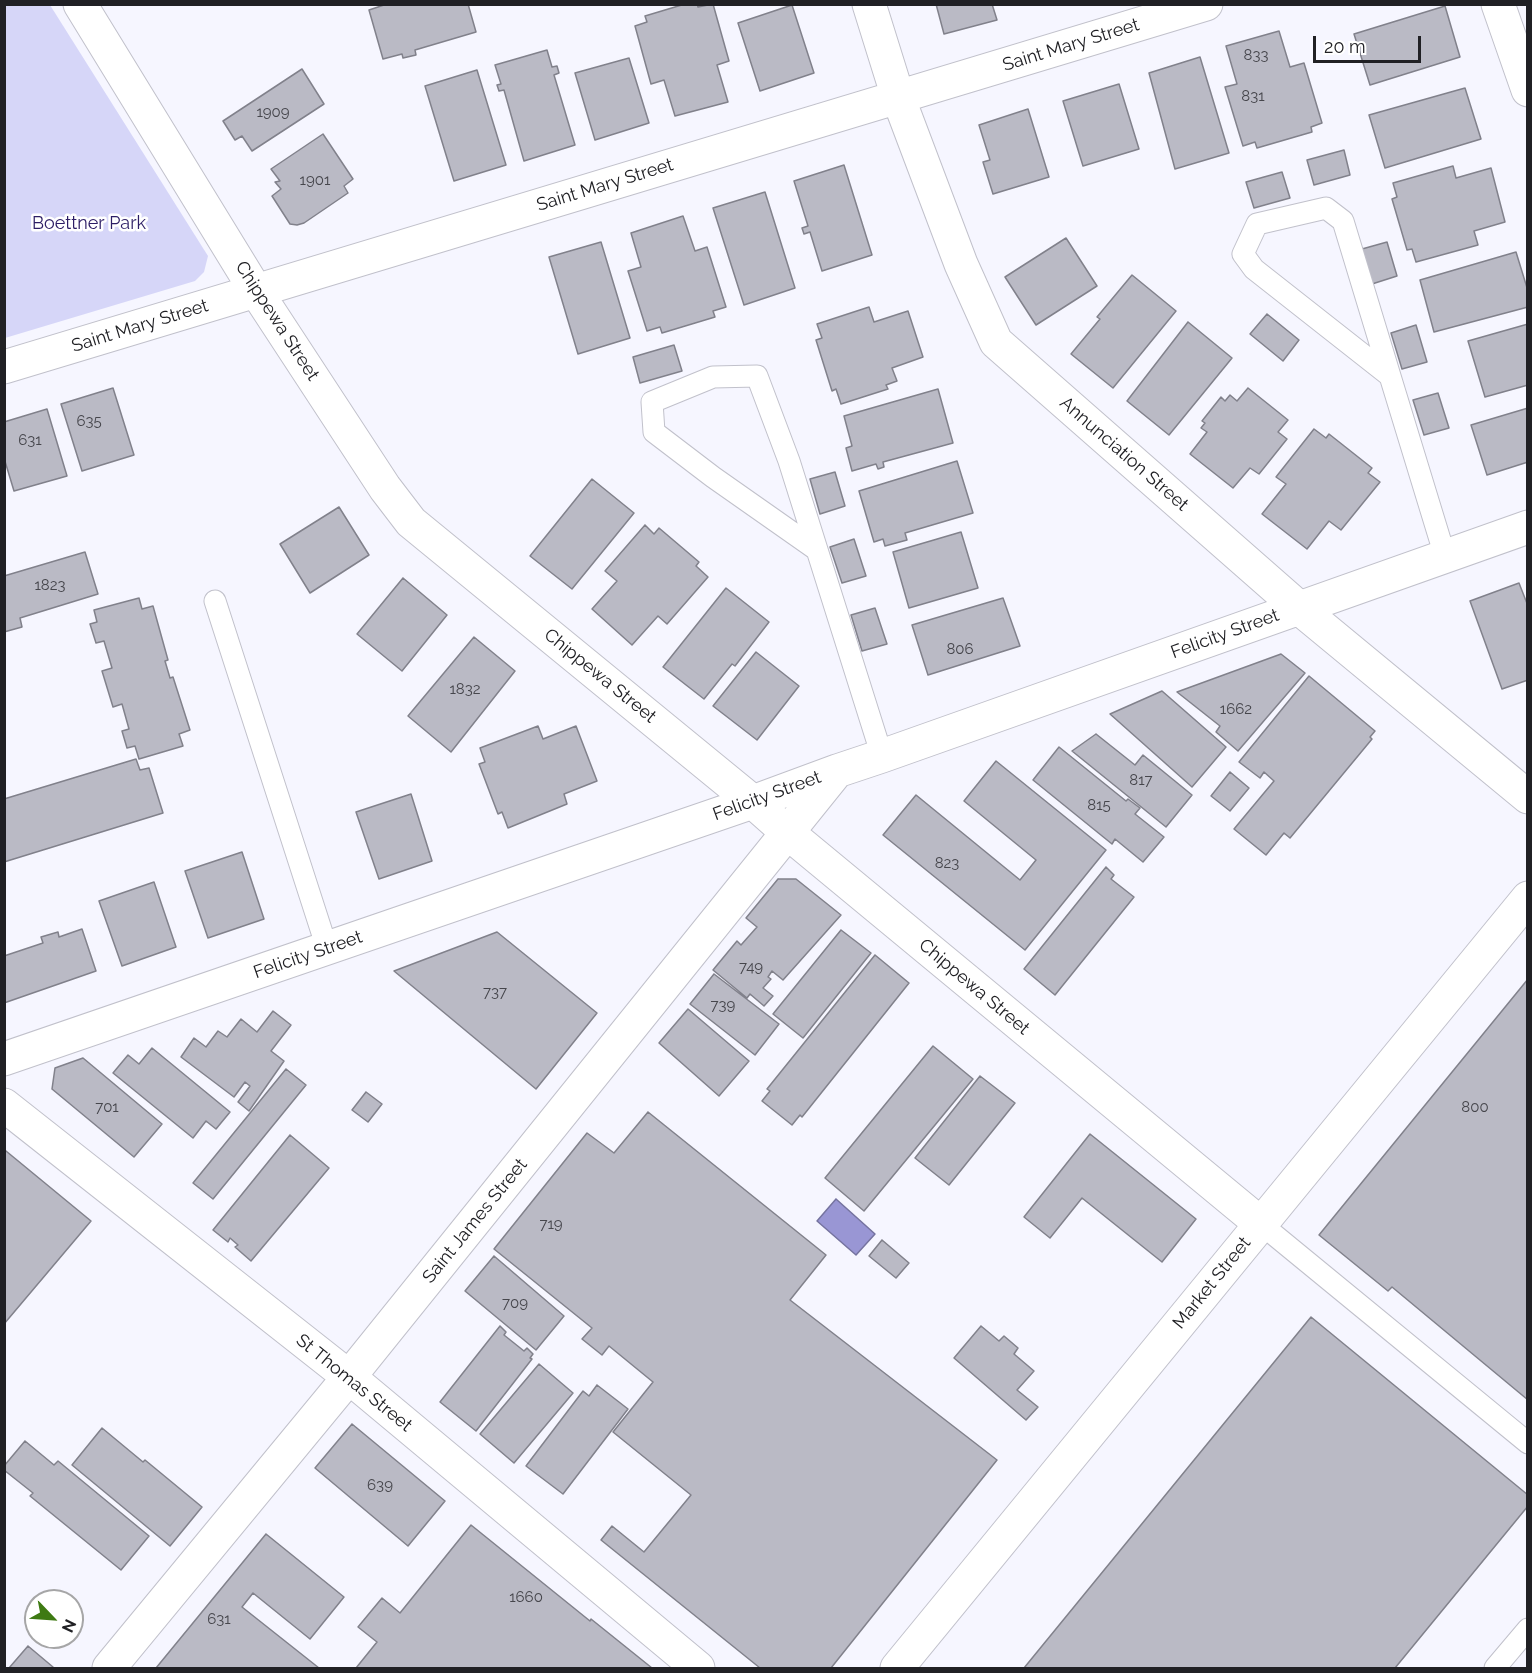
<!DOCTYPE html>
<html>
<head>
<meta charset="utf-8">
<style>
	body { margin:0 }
	#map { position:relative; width:1532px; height:1673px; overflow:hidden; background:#f6f6ff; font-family:Raleway,sans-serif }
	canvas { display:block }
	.frame { position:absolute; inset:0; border:6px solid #202024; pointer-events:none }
	.north { position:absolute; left:24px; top:1589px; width:60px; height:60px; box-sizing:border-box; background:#fff; border:2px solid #a6a6a7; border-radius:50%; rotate:115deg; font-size:16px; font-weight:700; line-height:24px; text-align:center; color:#202024 }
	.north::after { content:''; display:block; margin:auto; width:21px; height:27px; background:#3e7a13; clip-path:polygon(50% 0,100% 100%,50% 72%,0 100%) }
	.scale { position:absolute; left:1313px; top:36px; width:108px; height:27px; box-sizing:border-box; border:3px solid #202024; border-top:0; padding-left:8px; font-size:18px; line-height:21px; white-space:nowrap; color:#202024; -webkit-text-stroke:4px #fff; paint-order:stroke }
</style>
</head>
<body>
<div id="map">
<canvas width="1532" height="1673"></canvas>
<div class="frame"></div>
<div class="north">N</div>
<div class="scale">20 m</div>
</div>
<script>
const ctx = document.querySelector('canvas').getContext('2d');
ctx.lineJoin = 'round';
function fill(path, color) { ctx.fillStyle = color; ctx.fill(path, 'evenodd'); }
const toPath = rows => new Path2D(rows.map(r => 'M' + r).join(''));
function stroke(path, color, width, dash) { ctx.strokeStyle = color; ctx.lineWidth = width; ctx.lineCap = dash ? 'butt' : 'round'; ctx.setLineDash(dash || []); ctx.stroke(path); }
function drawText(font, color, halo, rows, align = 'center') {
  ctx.font = font + ' Raleway,sans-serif'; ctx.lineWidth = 5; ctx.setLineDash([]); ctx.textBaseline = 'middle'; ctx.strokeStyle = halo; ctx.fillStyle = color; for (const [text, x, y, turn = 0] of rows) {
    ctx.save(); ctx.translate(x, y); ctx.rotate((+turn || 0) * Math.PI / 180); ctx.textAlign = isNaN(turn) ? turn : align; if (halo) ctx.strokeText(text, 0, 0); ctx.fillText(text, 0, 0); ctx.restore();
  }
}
const green = toPath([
	[5,4,50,5,208,256,204,272,195,281,5,338]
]);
const water = toPath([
	[836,1199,875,1234,856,1255,817,1221,836,1199]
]);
const building = toPath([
	[387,4,468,4,476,32,415,50,416,55,403,58,402,54,383,59,369,10,387,4],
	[685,4,697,4,698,7,713,4,729,61,717,65,728,102,675,116,664,80,651,84,635,26,647,22,645,16,685,4],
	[936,4,992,4,997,20,944,34,936,4],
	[792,5,814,73,760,91,738,23,792,5],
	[1445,6,1460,57,1370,85,1354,34,1445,6],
	[1279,31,1290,67,1304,63,1322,123,1311,127,1312,132,1257,148,1255,142,1243,146,1225,87,1237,84,1226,46,1279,31],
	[547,50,552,67,557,66,559,73,554,75,575,145,524,161,504,90,499,91,497,85,501,84,495,65,547,50],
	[1200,57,1229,153,1175,169,1149,73,1200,57],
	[629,58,649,123,595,140,575,73,629,58],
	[302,69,324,104,252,151,242,136,235,140,223,121,302,69],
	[477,70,506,165,454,181,425,86,477,70],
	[1119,84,1139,149,1083,166,1063,101,1119,84],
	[1465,88,1481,139,1385,168,1369,115,1465,88],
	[1028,109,1049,177,993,194,983,162,990,160,979,125,1028,109],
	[323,134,353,179,344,186,348,193,304,223,297,225,290,224,272,196,281,189,275,182,280,181,271,169,323,134],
	[1344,150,1350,175,1314,185,1307,160,1344,150],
	[844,165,872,255,822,271,810,232,804,234,802,228,808,226,794,181,844,165],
	[1453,166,1456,178,1491,168,1505,222,1474,231,1478,245,1416,262,1412,249,1407,250,1392,199,1397,197,1393,183,1453,166],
	[1282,172,1290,198,1254,208,1246,182,1282,172],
	[765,192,795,288,744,305,713,208,765,192],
	[683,216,695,251,707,247,726,307,713,311,715,317,662,333,660,327,647,331,628,271,641,267,631,233,683,216],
	[1066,238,1097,286,1036,325,1005,277,1066,238],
	[601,242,630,338,578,354,549,257,601,242],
	[1387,242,1397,276,1372,284,1362,249,1387,242],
	[1516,252,1528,291,1528,307,1434,332,1420,280,1516,252],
	[1132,275,1176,311,1113,388,1071,354,1100,319,1097,317,1132,275],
	[869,307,874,322,908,311,923,357,892,368,897,381,886,385,888,389,841,404,836,389,832,391,816,340,822,338,817,324,869,307],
	[1267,314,1299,340,1283,361,1250,334,1267,314],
	[1188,322,1232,358,1169,435,1127,401,1188,322],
	[1528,324,1528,385,1485,397,1468,341,1528,324],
	[1416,325,1427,362,1402,369,1391,333,1416,325],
	[674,345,682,371,640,383,633,357,674,345],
	[113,388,134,455,82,471,61,404,113,388],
	[1248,388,1288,420,1278,432,1287,439,1259,474,1250,468,1233,488,1190,454,1207,432,1201,428,1205,423,1202,421,1221,397,1225,401,1230,395,1237,401,1248,388],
	[938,389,953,443,883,462,884,467,878,469,876,464,852,471,846,448,852,446,844,416,938,389],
	[1438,393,1449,428,1424,435,1413,400,1438,393],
	[1528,408,1528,462,1487,475,1471,425,1528,408],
	[47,409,67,476,14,491,4,458,4,422,47,409],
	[1314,429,1326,438,1329,434,1372,468,1368,473,1380,482,1341,530,1329,521,1307,549,1262,514,1286,484,1276,477,1314,429],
	[957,461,973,513,905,533,907,540,885,546,883,539,874,542,859,491,957,461],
	[835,472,845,506,820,514,810,479,835,472],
	[592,479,634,513,572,589,530,556,592,479],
	[339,507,369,555,310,593,280,544,339,507],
	[645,525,654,534,659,528,699,562,696,566,708,577,667,624,658,616,632,645,592,609,617,581,605,571,645,525],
	[961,532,978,588,909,608,893,552,961,532],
	[854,539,866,576,842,583,830,547,854,539],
	[85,552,98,594,20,618,22,627,4,632,4,576,85,552],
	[403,578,447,615,402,671,357,634,403,578],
	[1519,583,1528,606,1528,680,1502,689,1470,601,1519,583],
	[726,588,769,622,735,666,732,664,704,699,663,667,726,588],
	[139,598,142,609,153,606,168,660,165,661,170,678,173,677,190,730,179,734,183,746,139,759,135,746,127,748,122,731,129,729,122,704,113,707,102,671,112,668,104,641,96,643,90,624,97,622,94,610,139,598],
	[1003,598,1020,646,928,675,912,625,1003,598],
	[875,608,887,644,862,651,851,615,875,608],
	[474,637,515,671,451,752,408,716,474,637],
	[756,652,799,686,757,740,713,706,756,652],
	[1281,654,1305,673,1238,751,1216,732,1220,726,1177,692,1281,654],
	[1309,676,1375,731,1370,737,1372,739,1290,838,1284,833,1266,855,1234,829,1274,781,1264,772,1260,778,1239,762,1309,676],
	[1162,691,1226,747,1192,787,1110,714,1162,691],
	[538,726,543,739,576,726,597,781,564,794,567,804,508,828,502,812,498,814,479,764,485,762,480,748,538,726],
	[1096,734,1135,765,1143,755,1192,795,1166,827,1072,751,1096,734],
	[1059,747,1126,801,1128,799,1140,808,1135,814,1164,837,1143,862,1115,839,1112,844,1033,780,1059,747],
	[136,759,140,770,149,768,163,813,4,862,4,799,136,759],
	[996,761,1106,850,1025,950,883,835,916,795,1020,880,1036,860,964,801,996,761],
	[1230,772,1249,788,1230,811,1211,796,1230,772],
	[411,794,432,861,379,879,356,812,411,794],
	[242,852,264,919,208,938,185,871,242,852],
	[1106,867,1114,875,1111,879,1134,897,1055,995,1024,969,1106,867],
	[778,879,796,879,841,915,783,980,772,971,768,977,771,979,763,988,773,996,764,1006,750,994,747,998,713,970,737,941,741,945,757,927,746,918,778,879],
	[154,882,176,947,122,966,99,901,154,882],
	[82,929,96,971,4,1003,4,956,43,943,41,937,58,932,59,937,82,929],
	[841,930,871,953,803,1038,773,1014,841,930],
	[497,932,597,1013,536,1089,394,971,497,932],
	[875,955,909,983,802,1117,800,1115,792,1125,762,1101,770,1091,767,1089,875,955],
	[714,974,779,1024,755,1055,690,1004,714,974],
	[1528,979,1528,1400,1392,1287,1388,1291,1319,1235,1528,979],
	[688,1009,749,1061,719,1096,659,1043,688,1009],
	[273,1011,291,1025,271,1051,284,1061,249,1111,238,1102,250,1086,245,1082,234,1097,181,1057,194,1038,206,1047,218,1031,227,1037,241,1019,257,1032,273,1011],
	[933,1046,973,1079,864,1211,825,1178,933,1046],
	[152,1048,230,1112,216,1129,206,1121,193,1138,113,1073,128,1055,139,1064,152,1048],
	[83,1058,162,1124,134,1157,52,1089,55,1068,83,1058],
	[286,1069,306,1085,213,1199,193,1183,286,1069],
	[980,1076,1015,1103,949,1185,915,1158,980,1076],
	[366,1092,382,1104,368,1122,352,1110,366,1092],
	[648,1112,826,1255,790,1300,997,1460,831,1668,760,1668,601,1540,612,1526,644,1552,691,1495,613,1432,653,1382,609,1346,602,1355,582,1339,592,1328,494,1249,587,1133,614,1153,648,1112],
	[1090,1134,1196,1219,1162,1262,1082,1198,1050,1238,1024,1217,1090,1134],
	[290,1135,329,1168,251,1261,235,1247,238,1245,230,1238,228,1242,213,1230,290,1135],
	[6,1151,91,1221,4,1324,4,1153,6,1151],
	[882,1240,909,1263,896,1278,869,1256,882,1240],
	[494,1256,564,1316,536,1350,465,1291,494,1256],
	[1311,1317,1528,1495,1528,1506,1395,1668,1024,1668,1311,1317],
	[500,1326,506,1332,504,1335,524,1351,527,1348,533,1354,530,1358,532,1359,476,1431,440,1402,500,1326],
	[981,1326,999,1341,1004,1336,1018,1348,1014,1354,1034,1371,1017,1390,1038,1407,1026,1420,954,1358,981,1326],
	[539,1364,573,1393,514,1463,480,1434,539,1364],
	[597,1385,628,1409,563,1494,526,1466,583,1391,589,1396,597,1385],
	[352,1424,445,1501,408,1546,315,1468,352,1424],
	[102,1428,143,1462,145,1460,202,1507,170,1546,72,1465,102,1428],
	[25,1441,54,1465,58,1461,149,1536,121,1570,30,1496,33,1493,4,1470,4,1466,25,1441],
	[471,1525,590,1621,591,1619,652,1668,356,1668,377,1642,358,1627,382,1598,400,1613,471,1525],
	[266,1534,344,1597,310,1639,253,1593,242,1607,319,1668,156,1668,266,1534],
	[28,1646,53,1667,52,1668,9,1668,28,1646]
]);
const service = toPath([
	[1390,376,1254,269,1243,254,1257,224,1326,208,1343,221,1390,376,1445,556],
	[817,550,713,477,654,432,652,402,713,377,757,376,789,461,882,756],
	[215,601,327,948],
	[1261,1224,1528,1443],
	[1495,1668,1528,1629]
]);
const minor = toPath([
	[80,4,256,291,385,488,411,522,753,802,788,833,1261,1224],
	[869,4,898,97,961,264,996,342,1299,608,1528,797],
	[1498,4,1528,90],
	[4,367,1206,4],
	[4,1059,753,802,837,771,882,756,1528,527],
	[4,1105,349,1377,698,1668],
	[109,1668,349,1377,837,771],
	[897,1668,1528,898]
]);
const numberNames = [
	["833",1256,55],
	["831",1253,96],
	["1909",273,112],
	["1901",315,180],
	["635",89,421],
	["631",30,440],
	["1823",50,585],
	["806",960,649],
	["1832",465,689],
	["1662",1236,709],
	["817",1141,780],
	["815",1099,805],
	["823",947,863],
	["749",751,967],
	["737",495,992],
	["739",723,1005],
	["701",107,1107],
	["800",1475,1107],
	["719",551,1224],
	["709",515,1303],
	["639",380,1485],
	["1660",526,1597],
	["631",219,1619]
];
const streetNames = [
	["Saint Mary Street",1071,45,-17],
	["Saint Mary Street",605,185,-17],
	["Chippewa Street",277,321,57],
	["Saint Mary Street",140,326,-17],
	["Annunciation Street",1124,454,41],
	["Felicity Street",1225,634,-20],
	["Chippewa Street",600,676,39],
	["Felicity Street",767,796,-20],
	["Felicity Street",308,955,-19],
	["Chippewa Street",974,987,40],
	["Saint James Street",475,1221,-51],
	["Market Street",1212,1283,-51],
	["St Thomas Street",354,1383,39]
];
const parkNames = [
	["Boettner Park",89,224]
];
fill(green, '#d6d6f8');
fill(water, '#9996d4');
stroke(water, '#75739f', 1.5);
fill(building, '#babac5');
stroke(building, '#81818b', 1.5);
stroke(service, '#c1c1cb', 23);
stroke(minor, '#c1c1cb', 35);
stroke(service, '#fff', 21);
stroke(minor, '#fff', 33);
drawText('15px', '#46464c', null, numberNames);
drawText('18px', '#202024', '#fff', streetNames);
drawText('18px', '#2c1d65', '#fff', parkNames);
</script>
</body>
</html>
